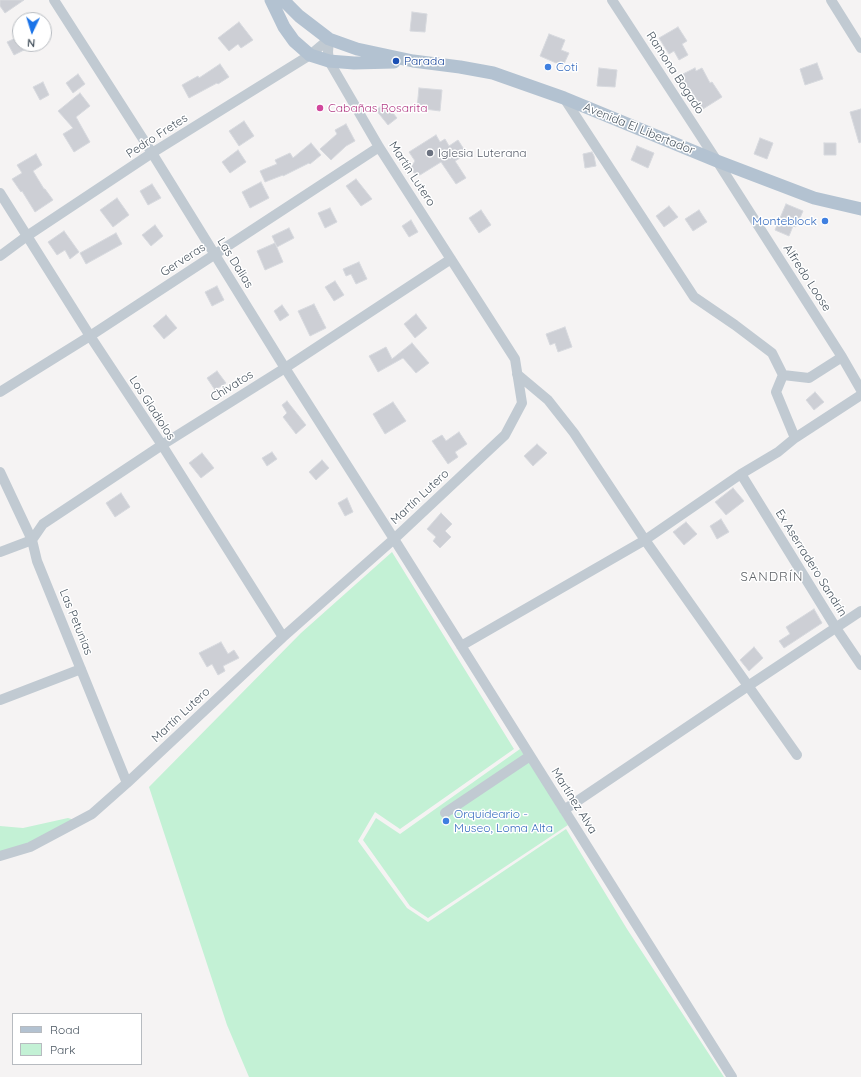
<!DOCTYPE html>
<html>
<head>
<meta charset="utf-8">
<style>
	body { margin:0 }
	#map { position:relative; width:861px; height:1077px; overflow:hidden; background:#f5f3f3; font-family:Quicksand,sans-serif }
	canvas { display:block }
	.legend { position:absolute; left:12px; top:1013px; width:130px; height:52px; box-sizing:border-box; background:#fff; border:1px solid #b7bbc0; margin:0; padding:5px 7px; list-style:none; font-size:12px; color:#4a5661 }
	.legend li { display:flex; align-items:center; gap:8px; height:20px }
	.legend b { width:20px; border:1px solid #b7bbc0 }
	.north { position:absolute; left:12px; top:12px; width:40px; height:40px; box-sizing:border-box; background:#fff; border:1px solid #b7bbc0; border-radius:50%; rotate:184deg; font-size:11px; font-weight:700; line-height:16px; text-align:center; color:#4a5661 }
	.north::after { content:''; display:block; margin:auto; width:14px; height:18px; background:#1a73e8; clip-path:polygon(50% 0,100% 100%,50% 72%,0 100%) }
</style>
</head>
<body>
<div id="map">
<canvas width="861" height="1077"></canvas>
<ul class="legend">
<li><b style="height:5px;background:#b3c2d1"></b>Road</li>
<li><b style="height:11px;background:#c3f1d5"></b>Park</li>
</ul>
<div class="north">N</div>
</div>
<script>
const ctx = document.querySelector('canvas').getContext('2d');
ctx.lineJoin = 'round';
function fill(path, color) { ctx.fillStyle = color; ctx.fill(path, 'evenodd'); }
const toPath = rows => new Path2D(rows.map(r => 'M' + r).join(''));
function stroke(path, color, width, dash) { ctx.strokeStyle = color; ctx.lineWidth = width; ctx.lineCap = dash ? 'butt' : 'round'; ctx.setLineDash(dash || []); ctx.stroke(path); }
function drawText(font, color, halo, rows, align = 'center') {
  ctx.font = font + ' Quicksand,sans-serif'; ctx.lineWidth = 3; ctx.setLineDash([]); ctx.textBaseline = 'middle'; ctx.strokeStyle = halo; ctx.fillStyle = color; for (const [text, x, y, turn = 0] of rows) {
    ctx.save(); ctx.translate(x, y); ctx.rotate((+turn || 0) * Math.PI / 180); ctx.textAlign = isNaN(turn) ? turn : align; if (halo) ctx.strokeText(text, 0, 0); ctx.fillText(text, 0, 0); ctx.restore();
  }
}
const green = toPath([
	[392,552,514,749,400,829,375,812,358,841,407,908,428,922,566,829,627,929,724,1077,249,1077,227,1025,149,787,301,633],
	[520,749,529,761,568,825,428,918,410,906,363,840,376,818,400,834],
	[68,818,81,822,0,854,0,826,23,828]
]);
const building = toPath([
	[0,0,24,0,5,13,0,6,0,0],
	[412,12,427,14,425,32,410,31,412,12],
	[239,22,253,40,241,48,238,44,229,51,218,38,239,22],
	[678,27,687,41,682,44,688,55,679,60,674,51,669,54,659,38,678,27],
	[549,34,565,40,561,50,569,53,563,66,540,56,549,34],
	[20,36,20,44,36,44,14,55,7,42,20,36],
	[817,63,823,79,805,85,800,69,817,63],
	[220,64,229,77,218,84,217,83,189,98,182,85,198,76,199,78,220,64],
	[599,68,617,70,615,87,597,86,599,68],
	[695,68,696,71,702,68,710,83,712,82,722,97,703,109,690,89,689,90,681,75,695,68],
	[78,74,85,84,73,93,66,83,78,74],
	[43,82,49,95,40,100,33,87,43,82],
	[419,88,442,90,440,111,417,108,419,88],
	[80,93,90,106,76,117,90,142,74,152,63,134,73,128,58,111,80,93],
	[385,103,397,118,388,125,376,110,385,103],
	[861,109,861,142,859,143,850,112,861,109],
	[244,121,254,136,239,146,229,131,244,121],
	[346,124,355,141,346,146,331,160,320,149,337,134,335,130,346,124],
	[436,135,440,142,445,139,449,146,458,140,467,154,455,161,466,178,456,184,441,162,420,175,414,173,411,167,415,161,409,152,436,135],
	[760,138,773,143,767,159,754,154,760,138],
	[311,143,321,155,310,164,309,163,283,176,283,175,265,182,260,171,277,164,275,160,290,153,293,158,311,143],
	[824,143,836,143,836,155,824,155,824,143],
	[637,146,654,153,648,168,631,160,637,146],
	[238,150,246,162,230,173,222,162,238,150],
	[592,152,594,156,596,166,585,168,583,154,592,152],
	[36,154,42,165,33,171,44,189,45,189,53,200,35,212,22,191,21,192,12,179,22,173,17,165,36,154],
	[356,179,372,199,361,206,346,186,356,179],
	[261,182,269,198,250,208,242,192,261,182],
	[152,184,161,198,148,205,140,191,152,184],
	[117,198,129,215,113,227,100,210,117,198],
	[786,204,803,211,796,227,793,226,789,236,775,230,786,204],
	[669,206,678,217,664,227,656,216,669,206],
	[330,208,337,222,325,228,318,213,330,208],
	[481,210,491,225,479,233,469,218,481,210],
	[699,210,707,222,693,231,685,219,699,210],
	[411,220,418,232,409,237,402,226,411,220],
	[155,225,163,236,151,246,142,235,155,225],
	[289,228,294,238,277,247,272,236,289,228],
	[64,231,79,252,70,259,65,250,57,255,48,242,64,231],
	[116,233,122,244,86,264,80,253,116,233],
	[275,243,283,262,265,270,257,251,275,243],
	[359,262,367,279,356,284,351,274,346,276,343,269,359,262],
	[335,281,344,295,334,301,325,287,335,281],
	[217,286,224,300,212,306,205,292,217,286],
	[314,304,326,328,310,336,298,311,314,304],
	[282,305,289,315,280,321,274,311,282,305],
	[416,314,427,328,415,338,404,324,416,314],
	[166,315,177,328,164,339,153,326,166,315],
	[565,327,572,347,558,352,555,343,550,345,546,334,565,327],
	[412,343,429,363,416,373,403,358,378,372,369,356,386,347,392,359,412,343],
	[217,371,226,383,215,390,207,378,217,371],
	[815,392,824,402,814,410,806,400,815,392],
	[287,401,306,425,296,434,283,417,287,413,282,405,287,401],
	[393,402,406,421,385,434,373,414,393,402],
	[459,432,467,444,455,452,458,457,448,464,432,441,442,435,446,441,459,432],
	[537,444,547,453,533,466,524,456,537,444],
	[272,452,277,459,267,466,262,458,272,452],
	[202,453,214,468,201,478,189,463,202,453],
	[322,460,329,468,316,480,309,472,322,460],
	[733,488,744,501,726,515,715,502,733,488],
	[121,493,130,507,115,517,106,503,121,493],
	[347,498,353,512,345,516,338,503,347,498],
	[441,513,452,524,445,531,451,537,440,548,433,541,436,537,427,529,441,513],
	[721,519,729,532,717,539,710,526,721,519],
	[686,522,697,534,684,545,673,532,686,522],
	[814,609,822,623,784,648,779,641,790,634,786,627,814,609],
	[221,642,228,654,234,650,239,658,223,666,225,671,218,675,212,664,207,667,199,653,221,642],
	[754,647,763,658,749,671,740,660,754,647]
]);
const minor = toPath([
	[54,0,152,153,285,368,394,539,732,1077],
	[612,0,717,161,842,357,861,390],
	[831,0,861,48],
	[564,98,694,297,735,325,772,353,783,375,776,392,795,438],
	[0,193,90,336,162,445,283,637],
	[0,256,27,236,152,153,310,55,329,39],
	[517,374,548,400,574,433,645,540,797,755],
	[783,375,809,378,842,357],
	[0,392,90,336,379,147],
	[0,472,32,540,37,561,127,783],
	[741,474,836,628,861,665],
	[32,540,43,524,162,445,285,368,451,259],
	[0,552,32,540],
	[461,646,645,540,741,474,778,452,795,438,861,395],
	[0,700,81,669],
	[564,810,748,686,861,611],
	[445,813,530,756],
	[0,856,30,847,92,814,127,783,283,637,394,539,505,435,522,403,515,359,379,147,329,61,328,52,329,39]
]);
const major = toPath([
	[271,0,284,27,294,41,310,55,329,61,354,63,394,62],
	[283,0,299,16,329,39,357,49,413,61,460,67,493,73,564,98,717,161,814,198,861,209]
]);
const markers = [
	[396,61,4,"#1a4fb4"],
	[548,67,4,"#3f7fe0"],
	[320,108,4,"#d1479c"],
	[430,153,4,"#6b7280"],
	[825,221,4,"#3f7fe0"],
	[446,821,4,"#3f7fe0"]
];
const transitNames = [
	["Parada",404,61]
];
const shopNames = [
	["Coti",556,67],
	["Monteblock",817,221,"right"],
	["Orquideario -",454,814],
	["Museo, Loma Alta",454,828]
];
const streetNames = [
	["Ramona Bogado",675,73,57],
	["Avenida El Libertador",639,129,22],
	["Pedro Fretes",157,136,-33],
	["Martín Lutero",412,174,57],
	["Gerveras",183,260,-33],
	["Las Dalias",235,263,58],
	["Alfredo Loose",807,278,57],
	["Chivatos",232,386,-32],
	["Los Gladiolos",152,408,57],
	["Martín Lutero",420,497,-43],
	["Ex Aserradero Sandrín",811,563,58],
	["Las Petunias",76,622,68],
	["Martín Lutero",181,715,-43],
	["Martínez Alva",574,801,58]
];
const hotelNames = [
	["Cabañas Rosarita",328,108]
];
const worshipNames = [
	["Iglesia Luterana",438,153]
];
const neighbourhoodNames = [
	["SANDRÍN",772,577]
];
fill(green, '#c3f1d5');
fill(building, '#cdcfd5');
stroke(building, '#d7d9de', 1);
stroke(minor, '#c1cad2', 10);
stroke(major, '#b3c2d1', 13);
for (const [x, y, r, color] of markers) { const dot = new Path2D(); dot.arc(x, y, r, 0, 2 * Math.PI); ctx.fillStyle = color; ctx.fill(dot); stroke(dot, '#fff', 1.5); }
drawText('12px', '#164399', '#fff', transitNames, 'left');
drawText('12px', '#366cbe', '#fff', shopNames, 'left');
drawText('12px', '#4a5661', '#fff', streetNames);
drawText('12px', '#b23c85', '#fff', hotelNames, 'left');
drawText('12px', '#5b616d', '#fff', worshipNames, 'left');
ctx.letterSpacing = '1px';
drawText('13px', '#5f6368', '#fff', neighbourhoodNames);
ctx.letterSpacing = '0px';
</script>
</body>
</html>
